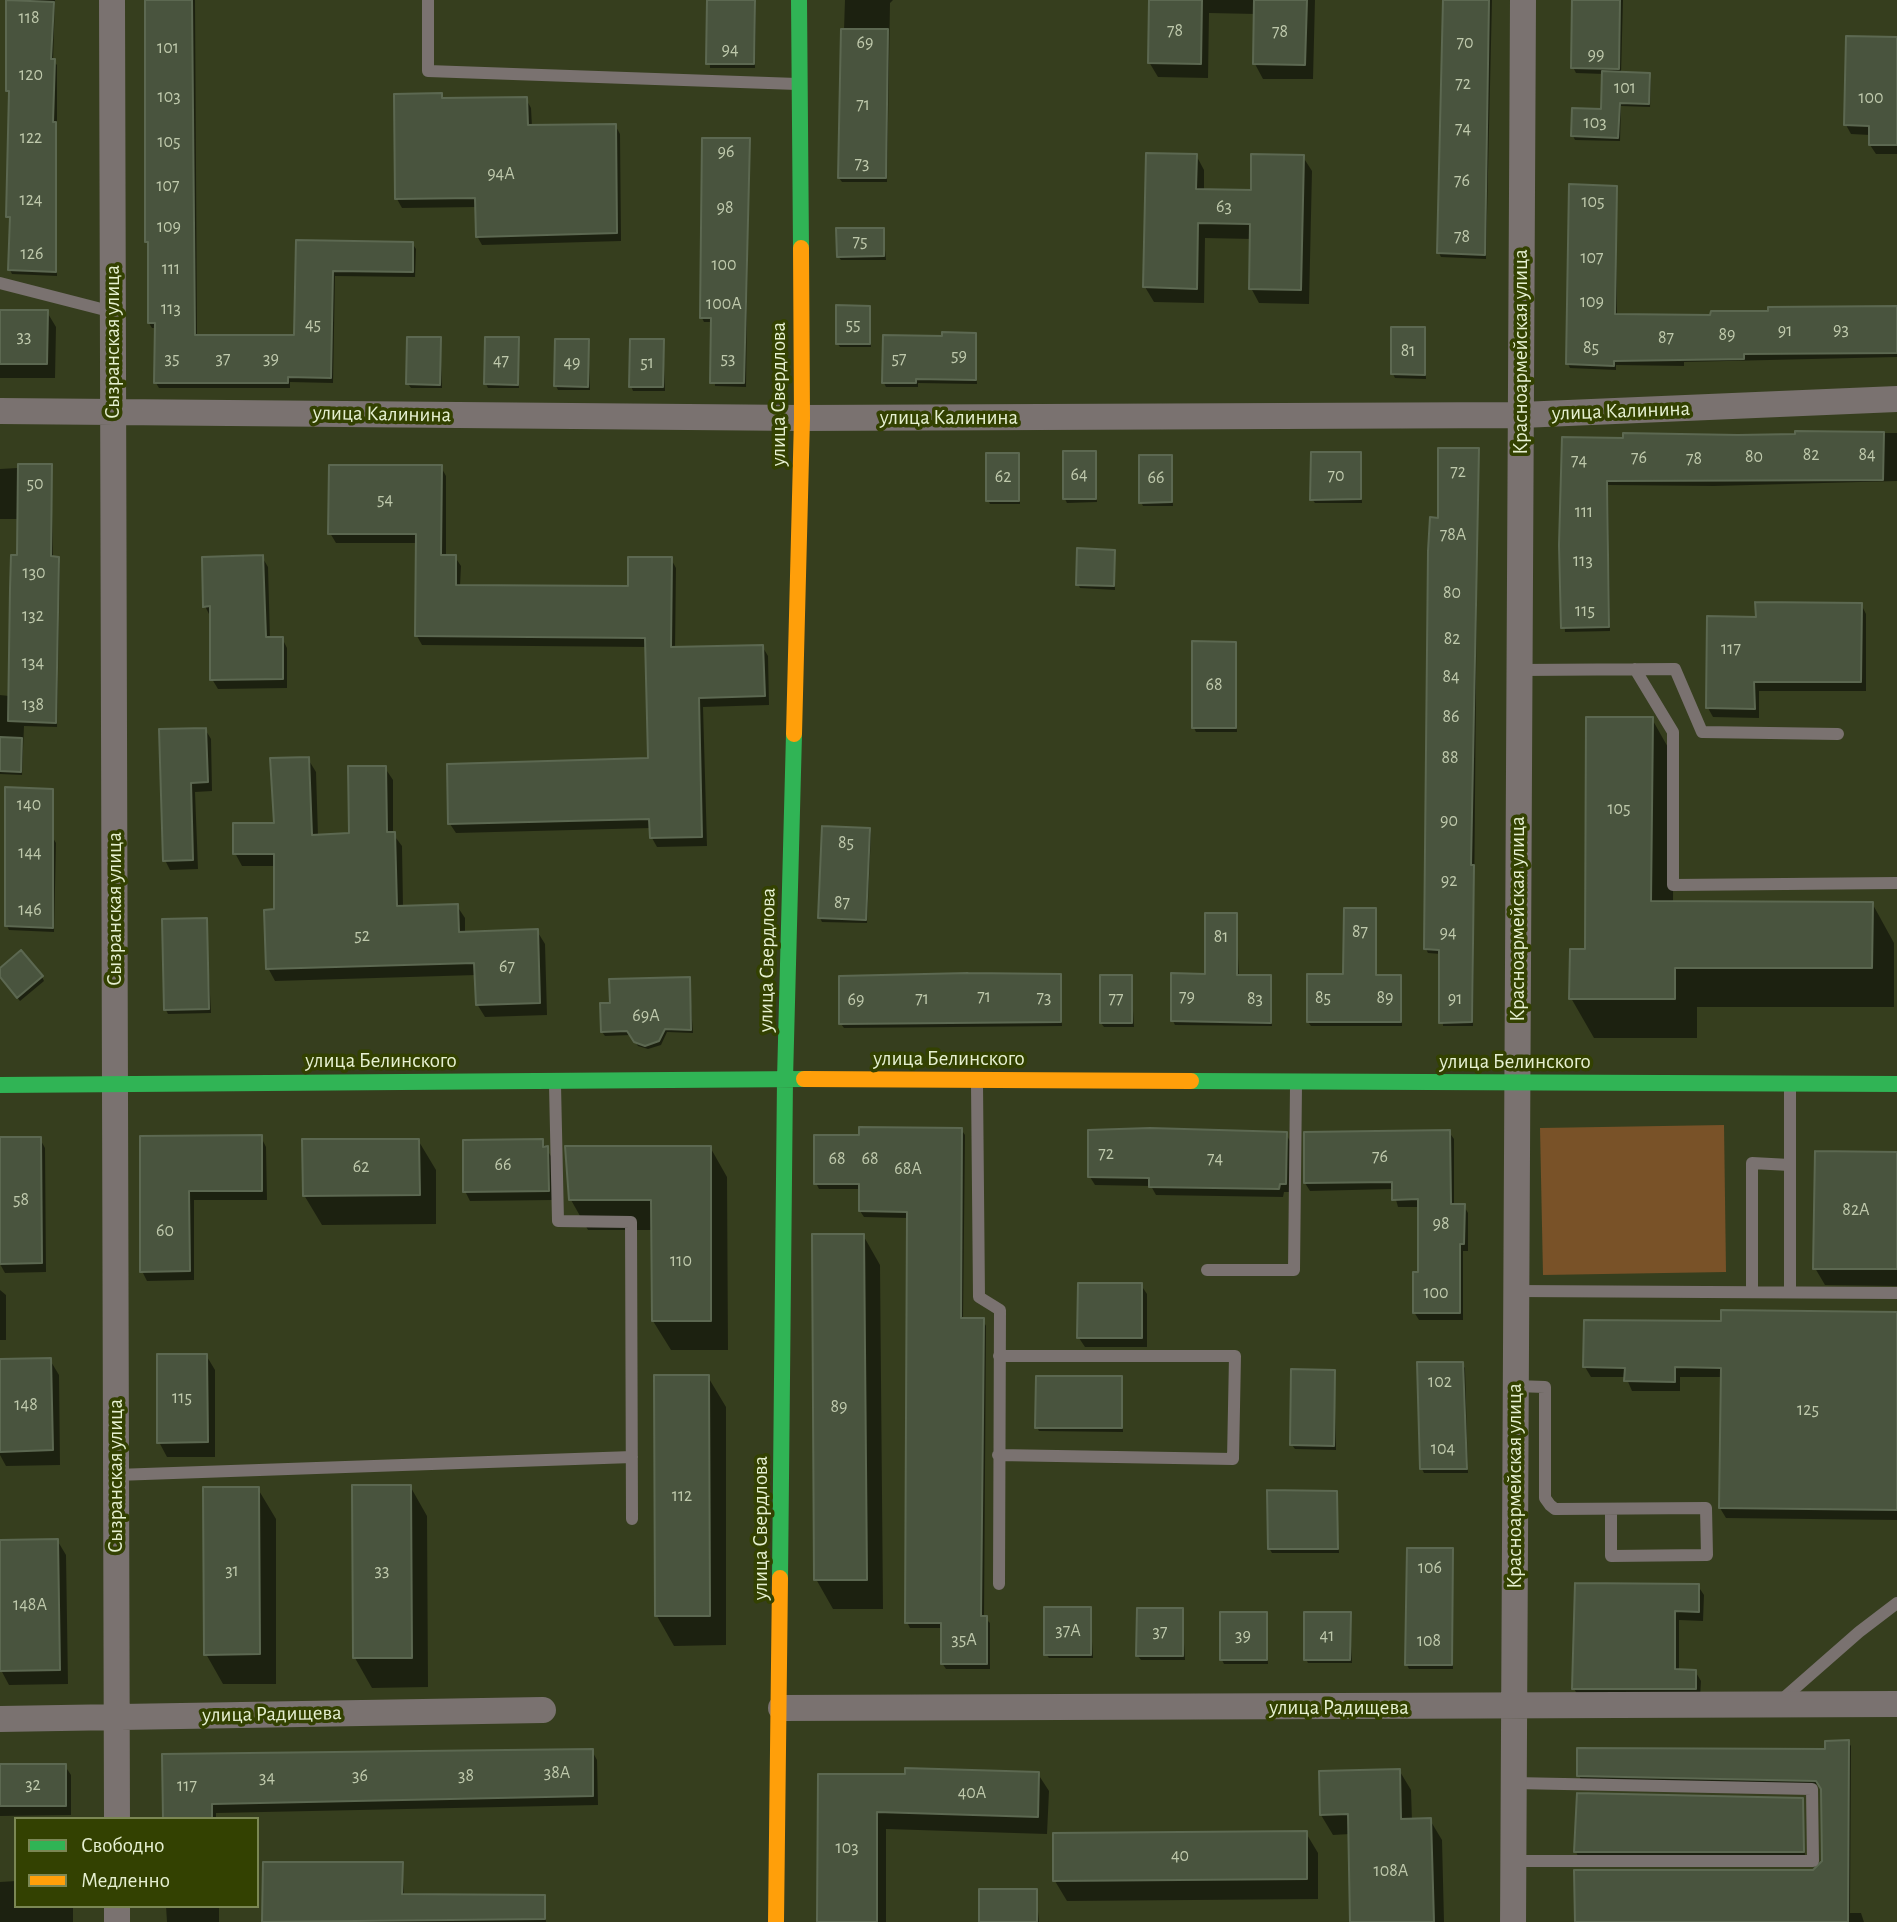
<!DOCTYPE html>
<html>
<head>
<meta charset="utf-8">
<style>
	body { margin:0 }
	#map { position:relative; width:1897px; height:1922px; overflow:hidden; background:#363e1e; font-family:"Alegreya Sans",sans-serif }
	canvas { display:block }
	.legend { position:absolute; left:14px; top:1817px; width:245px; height:91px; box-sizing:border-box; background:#334101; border:2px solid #7b8754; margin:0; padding:9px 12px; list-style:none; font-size:21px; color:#e6f0d1 }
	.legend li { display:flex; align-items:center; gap:14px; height:35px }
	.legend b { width:35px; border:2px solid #7b8754 }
</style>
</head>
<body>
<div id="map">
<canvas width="1897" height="1922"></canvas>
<ul class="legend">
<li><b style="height:9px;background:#30b455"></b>Свободно</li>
<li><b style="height:9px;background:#ff9f0a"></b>Медленно</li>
</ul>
</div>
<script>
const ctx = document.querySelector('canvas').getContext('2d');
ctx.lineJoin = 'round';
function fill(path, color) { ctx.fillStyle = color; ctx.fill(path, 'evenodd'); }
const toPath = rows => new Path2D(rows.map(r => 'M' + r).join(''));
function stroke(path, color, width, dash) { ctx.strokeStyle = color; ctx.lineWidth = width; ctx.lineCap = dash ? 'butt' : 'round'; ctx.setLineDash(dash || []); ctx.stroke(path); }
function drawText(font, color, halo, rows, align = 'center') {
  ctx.font = font + ' "Alegreya Sans",sans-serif'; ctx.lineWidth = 7; ctx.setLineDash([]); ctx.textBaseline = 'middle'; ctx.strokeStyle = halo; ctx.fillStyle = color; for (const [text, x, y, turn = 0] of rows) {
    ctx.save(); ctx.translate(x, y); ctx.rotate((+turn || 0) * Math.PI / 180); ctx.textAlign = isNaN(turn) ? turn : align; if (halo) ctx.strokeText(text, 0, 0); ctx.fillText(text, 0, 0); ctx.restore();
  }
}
const green = toPath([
	[1724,1125,1726,1272,1543,1275,1540,1128]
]);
const shadow = toPath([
	[8,0,55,0,53,61,57,65,57,276,12,274,10,270,11,95,8,91],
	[148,0,195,0,197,336,296,337,297,242,412,243,416,249,415,277,335,276,333,383,290,382,290,388,159,388,156,383,157,328,152,328,149,323],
	[708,0,756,0,755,68,710,68],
	[845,0,893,0,890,3,887,182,842,182,839,178],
	[1151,0,1315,0,1313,79,1263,79,1255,64,1256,14,1209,13,1208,78,1158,77,1149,62],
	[1444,0,1492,0,1486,259,1441,257,1439,253],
	[1576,0,1623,0,1621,74,1649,75,1651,79,1650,107,1621,106,1620,141,1575,140,1573,136,1602,111,1604,74,1576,73,1573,67],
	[1897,39,1897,154,1876,154,1870,145,1870,135,1851,134,1846,125],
	[441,95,444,100,526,99,531,108,532,127,615,125,620,134,621,241,482,245,477,236,477,207,402,208,397,199],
	[749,139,746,387,715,386,713,322,704,322,702,318],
	[1196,155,1204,170,1204,191,1252,192,1303,157,1312,171,1309,304,1259,303,1251,288,1252,239,1205,238,1204,303,1154,302,1145,287],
	[1616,187,1617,315,1712,316,1897,307,1897,357,1684,362,1684,366,1616,365,1616,370,1570,368,1568,364],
	[883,230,886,260,841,260,838,256],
	[869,307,871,347,840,347,837,343],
	[0,312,47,312,56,327,55,378,0,378],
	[1424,329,1426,379,1395,378,1393,374],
	[975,334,977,384,918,383,918,387,886,387,884,383,944,338],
	[440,339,442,388,411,388,408,384],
	[518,339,519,388,488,388,486,384],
	[588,341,590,390,558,390,556,386],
	[663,341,665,391,633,391,631,386],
	[1796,433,1897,433,1897,481,1714,486,1608,485,1610,631,1565,632,1560,545,1624,440,1796,435],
	[1478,450,1473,1026,1443,1026,1441,954,1428,953,1426,949,1440,519],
	[1095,453,1097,502,1067,503,1065,499],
	[1360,453,1362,503,1315,503,1312,499],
	[1018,455,1020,504,990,504,988,500],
	[1171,456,1173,506,1143,506,1141,502],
	[51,466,53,558,60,563,57,727,24,726,22,775,0,774,0,695,9,696,19,519,0,519,0,469],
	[441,467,446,476,446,557,455,557,461,566,460,586,630,588,671,559,676,568,675,649,762,646,768,656,769,705,703,707,707,846,657,847,652,838,651,828,456,833,450,824,650,760,647,647,422,645,417,636,418,543,336,543,330,533],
	[1114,552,1115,590,1080,588,1078,584],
	[262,557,268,567,270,639,282,638,287,648,287,688,218,689,212,679,210,616,205,606],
	[1861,604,1866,614,1866,691,1759,691,1759,718,1713,717,1708,708,1757,618],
	[1235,643,1237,732,1196,732,1194,728],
	[1652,719,1674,758,1673,902,1872,903,1894,943,1894,1007,1697,1007,1697,1038,1594,1038,1571,998],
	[205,729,211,739,212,791,195,792,198,869,170,870,165,860],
	[308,759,316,772,318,836,350,835,385,768,393,780,393,834,402,846,403,908,457,906,465,918,465,933,537,931,545,944,547,1015,485,1017,477,1004,477,975,275,981,268,968,276,911,276,866,242,866,235,853,276,824],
	[52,790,53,838,56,843,54,932,9,930,7,926],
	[869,829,871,833,867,923,822,922,820,918],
	[1375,910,1377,976,1400,976,1402,981,1402,1026,1311,1026,1308,1022,1345,976],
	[1236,915,1239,977,1270,977,1272,1026,1175,1025,1173,1021,1206,975],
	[206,920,211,1013,168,1014,166,1010],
	[0,970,42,977,44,981,20,1001,0,976],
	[1060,976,1062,1026,844,1028,841,1024],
	[1131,977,1134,1027,1104,1027,1101,1023],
	[689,979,693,1033,667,1032,661,1045,648,1049,638,1046,631,1035,605,1036,602,1032,611,1004],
	[961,1129,965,1135,963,1320,983,1320,986,1326,984,1617,990,1623,990,1669,946,1669,942,1663,942,1628,910,1628,907,1622,908,1218,864,1217,860,1211,861,1189,819,1189,816,1183,861,1137],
	[1449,1132,1454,1139,1454,1206,1464,1206,1468,1213,1468,1251,1463,1251,1463,1320,1419,1320,1414,1312,1419,1274,1420,1207,1398,1207,1393,1189,1310,1191,1305,1183],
	[1286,1134,1291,1143,1290,1192,1284,1192,1283,1197,1156,1195,1151,1186,1095,1185,1090,1177],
	[261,1137,266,1147,267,1200,194,1200,194,1280,147,1281,142,1271,141,1138],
	[0,1139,40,1139,45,1148,46,1272,5,1273,0,1264],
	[418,1140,436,1170,436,1224,322,1225,304,1195],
	[542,1141,552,1158,553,1200,470,1201,465,1191],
	[710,1147,727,1177,728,1350,671,1350,653,1321,653,1230,588,1230,571,1200],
	[1897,1154,1897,1286,1825,1285,1815,1268],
	[863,1235,880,1265,883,1609,833,1609,816,1579],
	[1141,1285,1147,1294,1147,1347,1085,1347,1079,1338],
	[0,1290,6,1295,6,1340,0,1340],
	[1897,1313,1897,1520,1726,1518,1720,1508,1722,1377,1680,1377,1680,1391,1632,1391,1626,1377,1591,1377,1585,1367,1723,1323],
	[206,1355,215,1370,215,1457,167,1457,159,1442],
	[50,1360,59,1375,60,1465,6,1466,0,1455,0,1361],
	[1418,1364,1462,1364,1465,1368,1468,1473,1424,1473,1422,1469],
	[1334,1371,1336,1450,1295,1449,1292,1445],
	[708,1377,726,1407,726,1645,674,1646,657,1616],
	[1121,1378,1123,1432,1039,1431,1037,1427],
	[410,1486,427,1516,428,1687,372,1688,355,1658],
	[258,1489,276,1519,276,1684,223,1684,206,1654],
	[1336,1493,1339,1553,1272,1553,1269,1548],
	[57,1540,66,1555,68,1684,9,1685,1,1670,0,1541],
	[1452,1549,1453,1669,1409,1669,1407,1665],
	[1698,1586,1704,1595,1703,1621,1679,1620,1679,1671,1695,1671,1701,1681,1700,1698,1580,1698,1574,1689],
	[1090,1609,1093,1658,1049,1658,1046,1654],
	[1182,1610,1185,1660,1141,1660,1138,1656],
	[1266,1614,1268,1664,1224,1664,1222,1660],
	[1349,1614,1352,1663,1308,1663,1306,1659],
	[1848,1742,1851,1746,1850,1913,1861,1913,1864,1922,1577,1922,1818,1871,1824,1861,1821,1787,1816,1784,1581,1780,1579,1775,1826,1751],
	[592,1751,597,1760,598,1805,216,1813,216,1819,165,1819,164,1755],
	[0,1766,65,1766,71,1775,71,1815,0,1816],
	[1399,1770,1411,1790,1412,1821,1430,1820,1442,1840,1444,1922,1352,1922,1350,1834,1333,1835,1321,1815],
	[1038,1774,1049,1791,1047,1834,886,1829,886,1922,818,1922,819,1776],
	[1802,1799,1805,1856,1578,1856,1576,1852],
	[1306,1833,1318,1853,1318,1899,1067,1901,1055,1881],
	[264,1863,402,1864,404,1896,544,1896,546,1922,264,1922],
	[16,1881,16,1906,73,1906,73,1922,0,1922,0,1882],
	[1036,1891,1039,1922,981,1922],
	[166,1906,219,1906,219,1922,167,1922]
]);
const building = toPath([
	[6,0,54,2,51,59,55,59,53,122,56,122,56,272,8,270,10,217,6,217,9,91,6,91,6,0],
	[145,0,192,0,195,335,294,335,296,240,413,242,413,272,333,271,331,378,288,377,288,383,154,383,155,323,148,323,148,242,145,242,145,0],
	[707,0,755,0,754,64,706,64,707,0],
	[1149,0,1202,0,1201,64,1148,63,1149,0],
	[1254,0,1307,0,1305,65,1253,64,1254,0],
	[1443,0,1489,0,1485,255,1437,253,1443,0],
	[1572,0,1620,0,1619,69,1571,68,1572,0],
	[841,29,888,29,886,178,838,178,841,29],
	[1846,36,1897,37,1897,145,1869,145,1869,126,1844,125,1846,36],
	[1602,71,1650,73,1649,104,1620,103,1618,138,1571,136,1572,108,1601,109,1602,71],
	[442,93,442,98,527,97,528,125,616,124,617,233,476,237,475,198,395,199,394,94,442,93],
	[702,138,750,138,744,383,710,383,711,318,700,318,702,138],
	[1146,153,1197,154,1196,189,1251,190,1251,154,1304,155,1301,290,1249,289,1250,224,1198,223,1197,289,1143,287,1146,153],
	[1569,184,1617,186,1615,314,1710,315,1711,311,1768,311,1768,307,1897,306,1897,353,1744,354,1744,359,1614,361,1614,366,1566,364,1569,184],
	[836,228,884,228,884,256,837,257,836,228],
	[836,305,870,306,870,344,836,344,836,305],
	[0,310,48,310,47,364,0,364,0,310],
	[1391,327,1425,327,1425,375,1391,374,1391,327],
	[942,332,976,333,976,380,916,379,916,383,882,383,883,335,942,336,942,332],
	[407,337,441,337,440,385,406,384,407,337],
	[485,337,519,337,518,385,484,384,485,337],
	[555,339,589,339,588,387,554,386,555,339],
	[630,339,664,339,663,387,629,387,630,339],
	[1795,431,1884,432,1883,480,1607,481,1609,627,1561,628,1559,545,1562,437,1623,438,1623,433,1738,435,1795,434,1795,431],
	[1438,448,1479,448,1471,865,1474,865,1472,1022,1439,1023,1439,950,1424,949,1428,551,1430,517,1438,518,1438,448],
	[1063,451,1096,451,1096,499,1063,499,1063,451],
	[1311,452,1361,452,1361,499,1310,500,1311,452],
	[986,453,1019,453,1019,501,986,501,986,453],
	[1139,455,1172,455,1172,502,1139,503,1139,455],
	[18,464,52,464,51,556,59,557,56,723,8,721,10,589,11,555,17,555,18,464],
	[329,465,442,465,441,555,456,555,456,585,628,586,628,557,672,557,671,647,763,645,765,696,699,698,702,837,650,838,649,819,448,824,447,764,648,758,645,638,415,636,416,534,328,534,329,465],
	[1077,548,1115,550,1114,586,1076,585,1077,548],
	[263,555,266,637,283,637,283,679,210,680,210,606,203,607,202,557,263,555],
	[1755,602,1862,603,1861,682,1754,682,1755,709,1706,708,1707,616,1756,617,1755,602],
	[1192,641,1236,642,1236,728,1192,728,1192,641],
	[1586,717,1653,717,1651,901,1873,902,1872,968,1675,968,1675,999,1569,999,1570,949,1585,949,1586,717],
	[206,728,208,782,191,783,193,860,163,861,159,729,206,728],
	[0,737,22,738,21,772,0,771,0,737],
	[309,757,312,835,349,833,348,766,386,766,387,832,395,832,397,906,458,904,459,932,538,929,540,1003,476,1005,474,963,266,969,264,910,274,909,274,854,233,854,233,823,274,823,270,758,309,757],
	[5,787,53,789,53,928,5,926,5,787],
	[822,826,870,828,866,920,818,918,822,826],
	[1344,908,1376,908,1376,975,1401,975,1401,1022,1307,1022,1307,974,1343,974,1344,908],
	[1205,913,1237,913,1237,975,1271,975,1271,1023,1171,1021,1171,973,1205,974,1205,913],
	[207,918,209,1009,164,1010,162,919,207,918],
	[21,950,43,976,17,998,0,977,0,968,21,950],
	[968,973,1061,974,1061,1022,839,1024,839,976,968,973],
	[1100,975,1132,975,1132,1023,1100,1023,1100,975],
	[690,977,691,1030,665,1029,659,1041,645,1046,634,1042,627,1031,601,1032,600,1003,610,1003,609,979,690,977],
	[859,1127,962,1128,961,1318,984,1318,981,1616,987,1616,987,1664,941,1664,941,1623,905,1623,907,1212,859,1211,859,1184,814,1184,814,1135,859,1135,859,1127],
	[1150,1128,1287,1132,1286,1184,1280,1184,1279,1189,1149,1187,1149,1178,1088,1177,1088,1130,1150,1128],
	[1450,1130,1451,1204,1465,1204,1464,1244,1460,1244,1460,1313,1413,1313,1413,1272,1418,1272,1418,1199,1392,1200,1392,1182,1304,1183,1304,1132,1450,1130],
	[262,1135,262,1191,189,1191,190,1271,140,1272,140,1136,262,1135],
	[0,1137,41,1137,42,1263,0,1264,0,1137],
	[302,1139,419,1139,420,1195,303,1196,302,1139],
	[543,1139,543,1147,548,1146,549,1191,463,1192,463,1140,543,1139],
	[565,1146,711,1146,711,1321,652,1321,651,1200,569,1200,565,1146],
	[1815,1151,1897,1152,1897,1269,1813,1269,1815,1151],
	[812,1234,864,1234,867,1580,814,1580,812,1234],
	[1078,1283,1142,1283,1142,1338,1077,1338,1078,1283],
	[1721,1310,1897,1312,1897,1510,1719,1508,1721,1368,1675,1367,1675,1382,1624,1381,1625,1368,1583,1367,1584,1320,1721,1321,1721,1310],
	[157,1354,207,1354,208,1442,157,1443,157,1354],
	[51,1358,53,1450,0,1452,0,1359,51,1358],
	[1417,1362,1463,1362,1467,1469,1420,1469,1417,1362],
	[1291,1369,1335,1370,1334,1446,1290,1445,1291,1369],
	[654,1375,709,1375,710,1616,655,1616,654,1375],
	[1036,1376,1122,1376,1122,1428,1035,1428,1036,1376],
	[352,1485,411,1485,412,1658,353,1658,352,1485],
	[203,1487,259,1487,260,1654,204,1655,203,1487],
	[1267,1490,1337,1491,1338,1549,1268,1549,1267,1490],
	[58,1539,60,1670,0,1671,0,1540,58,1539],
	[1407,1548,1453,1548,1452,1665,1405,1665,1407,1548],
	[1575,1583,1699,1584,1699,1612,1675,1611,1675,1669,1696,1670,1696,1689,1572,1689,1575,1583],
	[1044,1607,1091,1607,1091,1655,1044,1655,1044,1607],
	[1137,1608,1183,1608,1183,1656,1136,1656,1137,1608],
	[1220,1612,1267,1612,1267,1660,1220,1660,1220,1612],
	[1304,1612,1351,1612,1350,1660,1304,1660,1304,1612],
	[1849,1740,1848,1922,1575,1922,1574,1870,1813,1870,1822,1861,1821,1789,1816,1781,1577,1776,1577,1748,1825,1749,1825,1741,1849,1740],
	[593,1749,593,1796,212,1804,212,1819,163,1819,162,1754,593,1749],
	[0,1764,66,1764,66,1806,0,1806,0,1764],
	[905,1768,1039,1772,1038,1817,877,1812,877,1922,817,1922,818,1774,905,1774,905,1768],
	[1400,1769,1401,1819,1431,1818,1434,1922,1350,1922,1348,1814,1320,1815,1319,1771,1400,1769],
	[1577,1793,1803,1798,1804,1852,1574,1852,1577,1793],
	[1307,1831,1307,1879,1053,1881,1053,1833,1307,1831],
	[263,1862,403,1862,402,1894,545,1895,545,1919,262,1922,263,1862],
	[979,1889,1037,1889,1037,1922,979,1922,979,1889]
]);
const lane = toPath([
	[428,0,428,71,797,84],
	[0,283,113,312],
	[1635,669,1673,732,1673,885,1897,883],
	[1520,670,1675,669,1702,732,1838,734],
	[977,1084,979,1297,1000,1310,999,1584],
	[555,1085,558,1221,631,1222,632,1519],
	[1207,1270,1294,1270,1296,1086],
	[1516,1291,1897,1293],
	[1752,1291,1752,1163,1790,1165],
	[1790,1291,1790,1085],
	[1516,1386,1545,1387,1545,1498,1550,1505,1555,1509,1706,1508,1707,1555,1611,1556,1611,1509],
	[998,1455,1233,1459,1235,1356,999,1356],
	[116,1475,632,1457],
	[1778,1703,1859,1632,1897,1603],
	[1513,1861,1813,1861,1812,1789,1514,1783]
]);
const street = toPath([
	[112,0,117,1819],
	[0,411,802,418,1521,415,1897,399],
	[781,1708,1897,1704],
	[0,1719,543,1710],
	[117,1906,117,1922],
	[1513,1922,1523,0]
]);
const fast = toPath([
	[799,0,801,248],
	[1191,1081,1897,1084],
	[0,1085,804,1079],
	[780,1578,785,1079,794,734]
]);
const slow = toPath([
	[794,734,802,418,801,248],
	[804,1079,1191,1081],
	[776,1922,780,1578]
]);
const numberNames = [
	["118",29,18],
	["78",1175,31],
	["78",1280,32],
	["69",865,43],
	["70",1465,43],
	["101",168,48],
	["94",730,50],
	["99",1596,55],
	["120",31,75],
	["72",1463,84],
	["101",1625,88],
	["103",169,97],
	["100",1871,98],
	["71",863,105],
	["103",1595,123],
	["74",1463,129],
	["122",31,138],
	["105",169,142],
	["96",726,152],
	["73",862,164],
	["94А",501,174],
	["76",1462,181],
	["107",168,186],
	["124",31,200],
	["105",1593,202],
	["63",1224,207],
	["98",725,208],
	["109",169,227],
	["78",1462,237],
	["75",860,242],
	["126",32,254],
	["107",1592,258],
	["100",724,265],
	["111",171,269],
	["109",1592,302],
	["100А",724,304],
	["113",171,309],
	["45",313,325],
	["55",853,325],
	["93",1841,330],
	["91",1785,331],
	["89",1727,335],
	["33",24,337],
	["87",1666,338],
	["85",1591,348],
	["81",1408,351],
	["59",959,356],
	["35",172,359],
	["37",223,359],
	["39",271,359],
	["53",728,359],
	["57",899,359],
	["47",501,361],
	["49",572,363],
	["51",647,363],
	["82",1811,455],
	["84",1867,455],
	["80",1754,457],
	["76",1639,458],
	["78",1694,459],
	["74",1579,461],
	["72",1458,472],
	["64",1079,475],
	["70",1336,476],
	["62",1003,477],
	["66",1156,478],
	["50",35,484],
	["54",385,500],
	["111",1584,512],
	["78А",1453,535],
	["113",1583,561],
	["130",34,573],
	["80",1452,593],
	["115",1585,611],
	["132",33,616],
	["82",1452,639],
	["117",1731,649],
	["134",33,663],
	["84",1451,677],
	["68",1214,685],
	["138",33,705],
	["86",1451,717],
	["88",1450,758],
	["140",29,805],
	["105",1619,809],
	["90",1449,821],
	["85",846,843],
	["144",30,853],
	["92",1449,881],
	["87",842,903],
	["146",30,910],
	["87",1360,932],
	["94",1448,933],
	["52",362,936],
	["81",1221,937],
	["67",507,967],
	["71",984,997],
	["79",1187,997],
	["73",1044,998],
	["85",1323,998],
	["89",1385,998],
	["71",922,999],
	["77",1116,999],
	["83",1255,999],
	["91",1455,999],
	["69",856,1000],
	["69А",646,1016],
	["72",1106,1154],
	["76",1380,1157],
	["68",837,1159],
	["68",870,1159],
	["74",1215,1159],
	["66",503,1165],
	["62",361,1167],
	["68А",908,1169],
	["58",21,1200],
	["82А",1856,1210],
	["98",1441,1224],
	["60",165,1231],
	["110",681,1261],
	["100",1436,1293],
	["102",1440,1382],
	["115",182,1398],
	["148",26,1405],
	["89",839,1407],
	["125",1808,1410],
	["104",1443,1449],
	["112",682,1496],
	["106",1430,1568],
	["31",232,1571],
	["33",382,1571],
	["148А",30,1605],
	["37А",1068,1631],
	["37",1160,1632],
	["39",1243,1636],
	["41",1327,1636],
	["35А",964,1640],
	["108",1429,1641],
	["38А",557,1773],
	["36",360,1776],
	["38",466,1776],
	["34",267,1778],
	["32",33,1785],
	["117",187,1786],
	["40А",972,1793],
	["103",847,1848],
	["40",1180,1856],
	["108А",1391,1871]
];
const streetNames = [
	["Сызранская улица",113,342,-90],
	["Красноармейская улица",1521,352,-90],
	["улица Свердлова",779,394,-90],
	["улица Калинина",1621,411,-2],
	["улица Калинина",382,414,1],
	["улица Калинина",949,418],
	["Сызранская улица",115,909,-90],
	["Красноармейская улица",1518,919,-90],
	["улица Свердлова",767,960,-89],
	["улица Белинского",949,1059],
	["улица Белинского",381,1061],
	["улица Белинского",1515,1062],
	["Сызранская улица",116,1476,-90],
	["Красноармейская улица",1515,1486,-90],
	["улица Свердлова",761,1528,-90],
	["улица Радищева",1339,1708],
	["улица Радищева",272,1714,-1]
];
fill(green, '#795228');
fill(shadow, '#0007');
fill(building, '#49543e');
stroke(building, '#5c6851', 2);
stroke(lane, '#7a7270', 12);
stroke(street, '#7a7270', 26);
stroke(fast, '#30b455', 16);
stroke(slow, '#ff9f0a', 16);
drawText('18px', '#bfc9ac', null, numberNames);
drawText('21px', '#e6f0d1', '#334101', streetNames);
</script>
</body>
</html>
